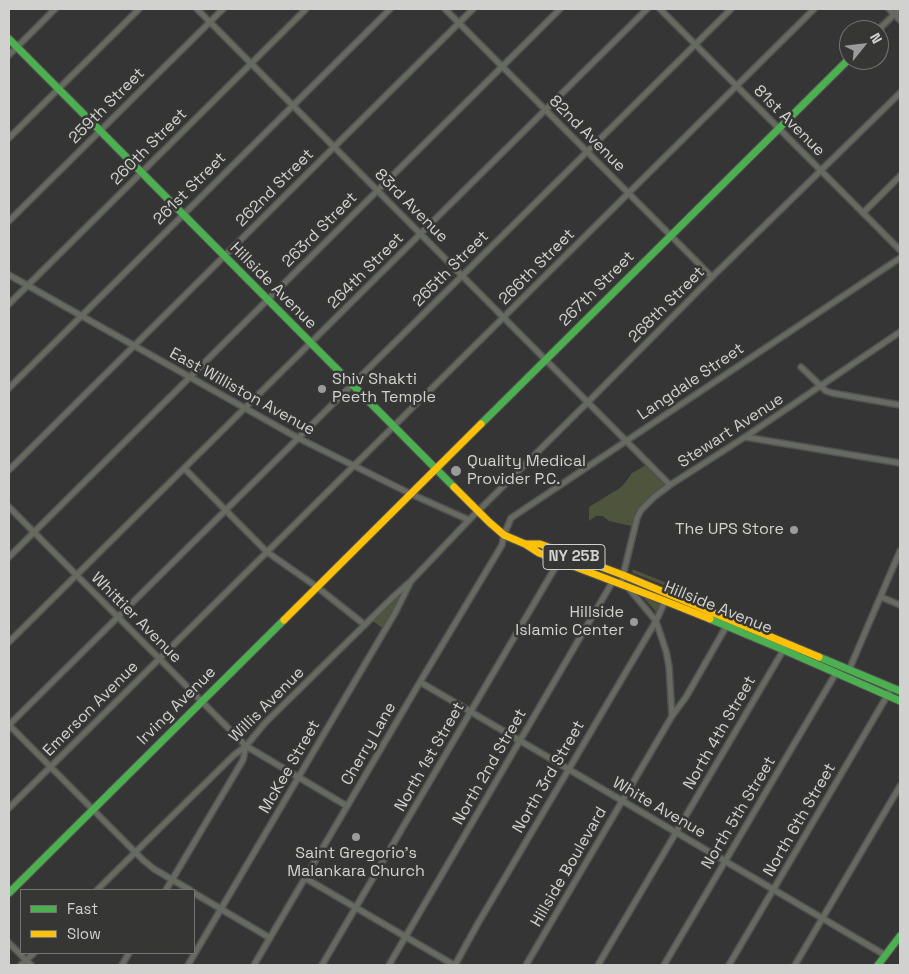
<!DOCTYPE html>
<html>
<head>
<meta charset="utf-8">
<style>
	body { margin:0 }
	#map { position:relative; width:909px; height:974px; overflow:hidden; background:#353535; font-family:"Space Grotesk",sans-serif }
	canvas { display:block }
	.frame { position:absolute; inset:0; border:10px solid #d1d2d0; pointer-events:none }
	.legend { position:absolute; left:20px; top:889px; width:175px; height:65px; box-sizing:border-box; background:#363634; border:1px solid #747472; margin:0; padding:6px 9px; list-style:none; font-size:15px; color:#d1d2d0 }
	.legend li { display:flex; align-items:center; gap:10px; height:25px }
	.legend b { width:25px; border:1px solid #747472 }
	.north { position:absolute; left:839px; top:20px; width:50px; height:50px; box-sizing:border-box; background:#363634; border:1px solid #747472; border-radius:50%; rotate:61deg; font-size:14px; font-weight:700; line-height:20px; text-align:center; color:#d1d2d0 }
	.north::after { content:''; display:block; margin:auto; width:18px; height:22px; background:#9a9b9a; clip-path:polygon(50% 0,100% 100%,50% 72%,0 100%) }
</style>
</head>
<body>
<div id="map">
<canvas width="909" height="974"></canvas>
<div class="frame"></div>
<ul class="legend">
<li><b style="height:6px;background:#4caf50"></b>Fast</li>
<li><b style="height:6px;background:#ffc107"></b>Slow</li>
</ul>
<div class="north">N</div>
</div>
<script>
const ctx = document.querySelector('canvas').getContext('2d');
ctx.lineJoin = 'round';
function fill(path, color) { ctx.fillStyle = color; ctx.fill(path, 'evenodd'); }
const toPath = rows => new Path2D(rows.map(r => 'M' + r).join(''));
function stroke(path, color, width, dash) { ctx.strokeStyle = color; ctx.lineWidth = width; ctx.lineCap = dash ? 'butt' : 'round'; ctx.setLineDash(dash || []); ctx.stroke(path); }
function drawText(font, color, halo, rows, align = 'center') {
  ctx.font = font + ' "Space Grotesk",sans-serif'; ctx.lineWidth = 5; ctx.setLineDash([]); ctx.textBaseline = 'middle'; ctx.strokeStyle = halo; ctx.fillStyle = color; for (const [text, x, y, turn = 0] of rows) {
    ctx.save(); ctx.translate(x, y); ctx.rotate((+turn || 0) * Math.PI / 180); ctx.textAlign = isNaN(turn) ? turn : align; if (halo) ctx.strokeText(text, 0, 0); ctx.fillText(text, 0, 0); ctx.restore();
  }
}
const green = toPath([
	[646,465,666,486,645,503,632,526,609,521,603,516,596,516,589,521,589,507,620,488,624,484,632,473],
	[632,569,687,591,684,593,633,573],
	[403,592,384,629,371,620],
	[643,597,661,603,661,606,657,613]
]);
const street = toPath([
	[197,9,670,485],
	[445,9,712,277],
	[660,9,900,250],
	[889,9,900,20],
	[878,30,900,9],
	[9,55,55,9],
	[9,138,139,9],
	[863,213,900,176],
	[9,221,223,9],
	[9,275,298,438,411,494,469,520],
	[9,304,306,9],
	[801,367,826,391,832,393,900,405],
	[9,388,390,9],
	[745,437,900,463],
	[184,468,267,552,317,587,365,625],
	[9,470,473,9],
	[9,507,246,746,347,806],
	[9,557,560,9],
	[621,584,637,518,641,510,654,497,670,485,745,437,900,332],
	[630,590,656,621,666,651,669,666,672,716],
	[881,597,900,605],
	[9,642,647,9],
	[849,670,900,551],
	[420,682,885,955],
	[9,725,731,9],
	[9,725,143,860,154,869,190,890],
	[9,808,814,9],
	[305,878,454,965],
	[97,890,234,755,246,746,265,723,392,598,411,581,469,520,588,402,712,277,900,93],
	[166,890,243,760,246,746],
	[194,893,270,938],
	[9,943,31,965],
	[21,965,34,953],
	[122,965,129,953],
	[188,965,395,613,410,583],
	[254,965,420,682,502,545,504,535,511,518,900,258],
	[322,965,559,561],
	[389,965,613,581],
	[455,965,477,925,656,621,665,601],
	[526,965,672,716,686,697,726,627],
	[598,965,784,649],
	[664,965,836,673],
	[729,965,887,696,891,687],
	[795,965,900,786]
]);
const fast = toPath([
	[9,39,454,487],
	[481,424,849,59],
	[710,619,784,650,900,701],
	[819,657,900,691],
	[9,893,284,620],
	[878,965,900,936]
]);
const slow = toPath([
	[454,487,489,522,504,535,525,544,539,553,665,601,710,619],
	[526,544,540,544,623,575,819,657],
	[284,620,481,424]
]);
const markers = [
	[322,389,5,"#9a9b9a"],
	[456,471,6,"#9a9b9a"],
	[794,530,5,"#9a9b9a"],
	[634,622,5,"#9a9b9a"],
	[356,837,5,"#9a9b9a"]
];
const shields = [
	[574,557,62]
];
const shieldNames = [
	["NY 25B",574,557]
];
const streetNames = [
	["259th Street",107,106,-45],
	["81st Avenue",789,121,45],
	["82nd Avenue",587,134,45],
	["260th Street",149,147,-45],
	["262nd Street",275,188,-45],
	["261st Street",190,189,-45],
	["83rd Avenue",411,206,45],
	["263rd Street",320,230,-45],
	["266th Street",537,267,-45],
	["265th Street",451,269,-45],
	["264th Street",366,271,-45],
	["Hillside Avenue",273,286,45],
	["267th Street",597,289,-45],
	["268th Street",667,305,-45],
	["Langdale Street",691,382,-34],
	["East Williston Avenue",242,392,29],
	["Stewart Avenue",731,431,-33],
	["Hillside Avenue",718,608,22],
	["Whittier Avenue",136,618,45],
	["Willis Avenue",267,705,-45],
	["Irving Avenue",177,706,-45],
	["Emerson Avenue",91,709,-45],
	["North 4th Street",720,733,-60],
	["Cherry Lane",369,744,-60],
	["North 1st Street",430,757,-60],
	["McKee Street",290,767,-60],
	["North 2nd Street",490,767,-60],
	["North 3rd Street",549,777,-60],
	["White Avenue",659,808,30],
	["North 5th Street",739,813,-59],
	["North 6th Street",800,820,-60],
	["Hillside Boulevard",569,867,-60]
];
const poiNames = [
	["Shiv Shakti",332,380],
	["Peeth Temple",332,398],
	["Quality Medical",467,462],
	["Provider P.C.",467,480],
	["The UPS Store",784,530,"right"],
	["Hillside",624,613,"right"],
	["Islamic Center",624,631,"right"],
	["Saint Gregorio's",356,854,"center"],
	["Malankara Church",356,872,"center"]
];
fill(green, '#4f553d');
stroke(street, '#515151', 8);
stroke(fast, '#515151', 9);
stroke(slow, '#515151', 9);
stroke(street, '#676a60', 5);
stroke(fast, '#4caf50', 7);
stroke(slow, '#ffc107', 7);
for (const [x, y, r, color] of markers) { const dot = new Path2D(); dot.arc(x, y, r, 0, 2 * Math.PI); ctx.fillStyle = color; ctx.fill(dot); stroke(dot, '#363634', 2); }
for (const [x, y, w] of shields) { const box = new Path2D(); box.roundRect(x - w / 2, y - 12.5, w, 25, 4); ctx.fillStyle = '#363634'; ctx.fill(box); stroke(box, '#d1d2d0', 1); }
drawText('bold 15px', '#d1d2d0', null, shieldNames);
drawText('16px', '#d1d2d0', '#363634', streetNames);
drawText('16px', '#d1d2d0', '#363634', poiNames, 'left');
</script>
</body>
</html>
